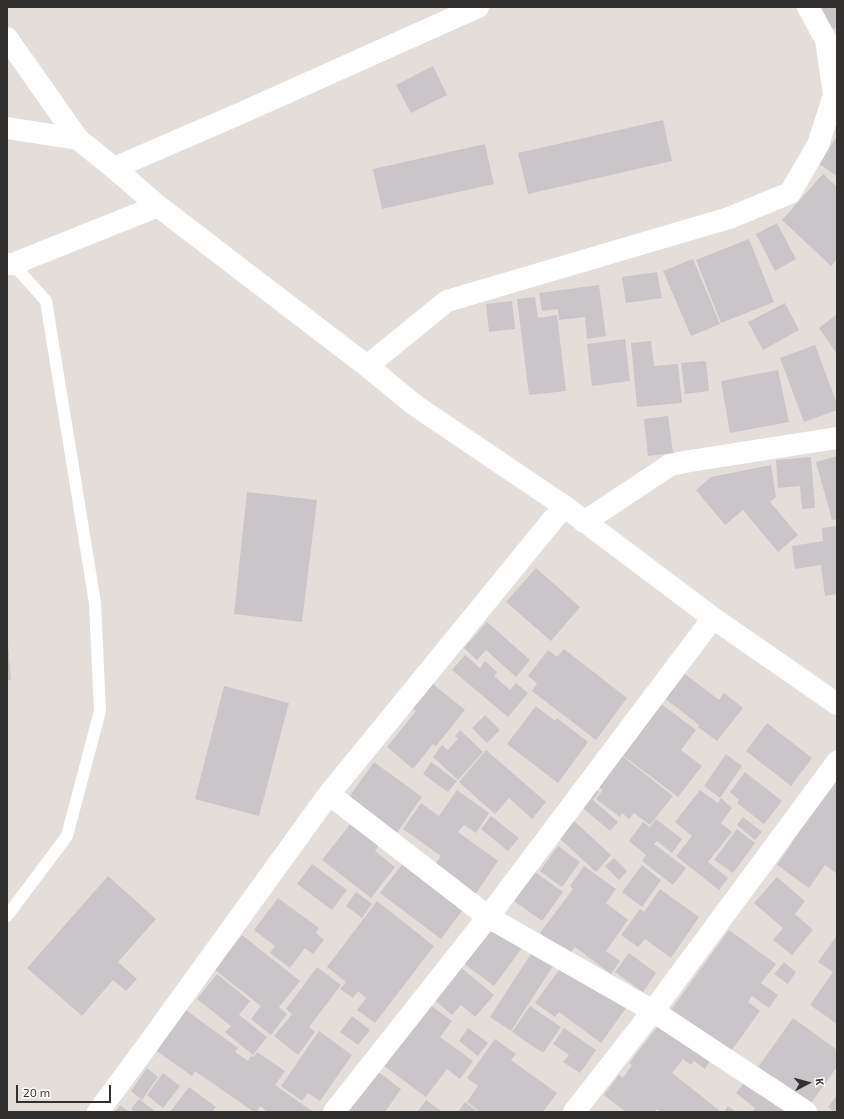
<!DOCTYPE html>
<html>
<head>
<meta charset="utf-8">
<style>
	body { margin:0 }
	#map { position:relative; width:844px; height:1119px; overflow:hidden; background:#e4dedb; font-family:"Exo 2",sans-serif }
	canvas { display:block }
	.frame { position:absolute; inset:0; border:8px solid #333130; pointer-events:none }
	.north { position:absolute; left:788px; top:1063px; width:40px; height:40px; -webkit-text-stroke:3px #fff; paint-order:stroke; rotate:84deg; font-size:11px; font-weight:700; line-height:16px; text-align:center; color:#333130 }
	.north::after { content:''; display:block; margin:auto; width:14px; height:18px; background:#333130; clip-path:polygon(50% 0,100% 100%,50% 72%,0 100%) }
	.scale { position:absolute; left:16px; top:1085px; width:95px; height:18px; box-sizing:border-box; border:2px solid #333130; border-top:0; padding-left:5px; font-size:12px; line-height:14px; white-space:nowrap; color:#333130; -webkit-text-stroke:3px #fff; paint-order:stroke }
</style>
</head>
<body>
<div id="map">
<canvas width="844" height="1119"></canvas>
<div class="frame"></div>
<div class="north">K</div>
<div class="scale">20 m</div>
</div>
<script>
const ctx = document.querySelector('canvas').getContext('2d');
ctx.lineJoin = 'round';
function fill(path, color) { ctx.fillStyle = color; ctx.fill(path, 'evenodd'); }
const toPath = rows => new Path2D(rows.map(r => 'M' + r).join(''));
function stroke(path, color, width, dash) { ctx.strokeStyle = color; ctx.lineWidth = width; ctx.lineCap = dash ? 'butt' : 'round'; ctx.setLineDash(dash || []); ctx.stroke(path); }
const building = toPath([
	[819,7,837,7,837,27,826,33],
	[433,66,447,95,411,113,396,85],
	[663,120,672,161,528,194,518,153],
	[837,136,837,176,819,164],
	[485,144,494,184,382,209,373,169],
	[823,174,837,187,837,259,831,266,782,220],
	[777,223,796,259,775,271,756,234],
	[749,239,774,302,721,323,696,260],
	[693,259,720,324,691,336,663,271],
	[657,272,662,298,626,303,622,277],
	[599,285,606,336,587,339,585,317,559,320,558,309,542,311,539,293],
	[535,297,538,318,557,315,566,391,529,395,517,299],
	[512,301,515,329,489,332,486,304],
	[785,303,799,330,763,350,748,322],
	[837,314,837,354,819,328],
	[625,339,630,381,592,386,587,344],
	[651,341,654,366,678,364,682,403,637,407,631,343],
	[815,345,837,404,837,410,804,422,780,358],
	[706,361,709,391,685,394,681,363],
	[778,370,789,422,730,433,721,381],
	[668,416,673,453,648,456,644,419],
	[837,456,837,519,832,520,816,462],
	[811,457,815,508,802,509,800,486,778,488,776,460],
	[771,465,776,497,770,502,798,535,778,552,743,510,725,525,696,490,711,477],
	[247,492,317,500,302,622,234,614],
	[837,526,837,594,825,596,821,565,795,569,792,546,823,541,822,528],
	[536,568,580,607,551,641,506,602],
	[487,622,530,660,516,677,486,650,477,660,464,648],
	[7,643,8,643,11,680,7,680],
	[564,649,627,698,596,740,532,691,537,683,528,676,548,650,557,657],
	[465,655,480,668,485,661,497,672,494,676,510,690,516,683,528,693,508,717,452,670],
	[681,671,719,700,724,693,743,708,717,741,698,727,699,725,662,696],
	[428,680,465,710,436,746,433,744,413,769,387,747,416,711,408,704],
	[224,686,289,703,259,816,195,799],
	[660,703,696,730,681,750,702,766,678,797,621,754],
	[536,706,555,721,557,718,588,742,558,783,507,744],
	[485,715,500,730,487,743,472,728],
	[767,723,812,758,791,786,746,751],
	[460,730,483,752,458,780,433,757,442,745,448,750,458,739,455,736],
	[486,750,546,802,532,819,509,798,495,814,459,782],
	[726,754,742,766,720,798,704,786],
	[621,755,673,796,650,825,634,813,629,819,622,813,620,817,596,799,603,790,597,786],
	[374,762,422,797,396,834,347,800],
	[431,762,457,781,448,792,423,774],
	[745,772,782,801,764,824,737,803,739,800,730,792],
	[832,780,837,784,837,874,825,865,809,888,777,865,792,843,786,838],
	[593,786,599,792,593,800,618,822,610,831,578,804],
	[457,790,489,813,476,833,464,825,458,832,498,861,475,895,434,866,441,856,403,829,421,803,439,816],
	[700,790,718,803,721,798,732,808,721,823,732,832,708,862,728,878,719,890,676,856,692,836,675,822],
	[491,816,519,838,508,851,481,829],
	[743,817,762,832,755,840,737,825],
	[656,819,682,839,672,853,657,841,654,844,686,868,673,885,642,861,646,855,629,841,643,822,650,827],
	[574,821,611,855,596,872,559,838],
	[351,823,379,845,375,851,395,867,371,898,322,860],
	[737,829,755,843,733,873,714,860],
	[558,846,580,862,562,887,540,871],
	[407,858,467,904,441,939,380,893],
	[614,858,627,871,619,880,605,866],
	[312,864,347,890,332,910,297,884],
	[642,865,661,880,642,907,622,892],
	[584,866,616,889,606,903,628,920,606,951,620,961,611,974,575,947,569,955,540,933,573,889,570,886],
	[535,872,563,892,542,921,514,901],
	[108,876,156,919,118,962,137,979,126,991,113,980,82,1016,27,968],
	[777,877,805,901,795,914,813,930,792,955,773,940,783,928,754,903],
	[660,889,699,917,671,958,645,939,638,947,621,935,640,909,644,912],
	[356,892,372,904,362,918,346,906],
	[278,898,319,928,316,933,324,940,313,954,305,948,290,968,270,953,275,946,254,930],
	[377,901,434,946,375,1023,357,1010,366,998,358,991,353,998,340,989,346,982,327,967],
	[494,921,525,944,494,986,463,963],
	[729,930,776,964,761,983,778,995,769,1008,752,996,748,1002,760,1011,729,1054,670,1011],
	[242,935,300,981,279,1007,287,1014,271,1035,251,1019,261,1006,215,970],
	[837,935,837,1024,810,1005,833,972,818,962],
	[534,949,555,963,511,1031,490,1017],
	[629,953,656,973,643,992,615,972],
	[784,962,796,972,788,984,774,974],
	[564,963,626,1008,601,1043,559,1012,555,1017,535,1003],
	[459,966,494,995,475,1017,461,1005,452,1015,432,998],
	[317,967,341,985,309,1027,315,1032,298,1055,274,1036,292,1014,286,1009],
	[217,974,250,1001,239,1015,267,1037,253,1055,225,1032,231,1026,197,999],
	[430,1005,452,1021,440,1037,473,1061,460,1079,447,1069,426,1097,380,1063],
	[530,1006,561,1027,543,1053,512,1032],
	[183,1008,238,1048,235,1052,248,1061,251,1056,254,1057,257,1052,285,1071,275,1085,312,1111,311,1112,268,1112,260,1106,257,1112,254,1112,195,1071,192,1076,154,1049],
	[352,1016,370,1030,358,1045,340,1032],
	[793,1018,837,1050,837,1067,811,1103,774,1077,772,1080,756,1070],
	[662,1021,711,1059,705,1069,694,1061,691,1065,683,1059,672,1073,719,1110,718,1112,661,1112,657,1109,655,1112,626,1112,604,1095,619,1075,623,1078,632,1065,629,1063],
	[468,1028,488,1043,478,1056,459,1041],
	[564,1028,596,1050,580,1073,563,1062,569,1055,553,1044],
	[319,1031,352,1055,320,1101,308,1093,302,1101,281,1086],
	[495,1039,516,1054,511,1060,557,1093,543,1112,480,1112,467,1102,478,1086,467,1078],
	[147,1068,158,1077,142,1100,131,1091],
	[376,1070,401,1089,385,1112,347,1112],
	[163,1073,180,1086,163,1108,147,1095],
	[747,1079,790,1112,752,1112,755,1108,736,1093],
	[189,1087,216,1107,212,1112,170,1112],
	[837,1095,837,1112,834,1112,828,1107],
	[139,1099,156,1112,135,1112,131,1109],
	[426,1100,443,1112,417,1112],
	[465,1102,478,1112,458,1112],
	[120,1105,129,1112,115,1112],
	[728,1106,736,1112,724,1112]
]);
const lane = toPath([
	[7,916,67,836,100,711,95,603,46,301,13,264]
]);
const street = toPath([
	[7,128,78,139],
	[114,168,239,114,478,7],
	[367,366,447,301,729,218,790,193,818,145,834,95,826,40,808,7],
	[584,522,670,465,690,461,837,438],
	[329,794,488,917,653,1011,806,1112],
	[98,1112,146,1047,329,794,564,506],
	[334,1112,488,917,713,618],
	[574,1112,653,1011,837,762]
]);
const secondary = toPath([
	[7,38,78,139,114,168,158,206,367,366,416,406,564,506,713,618,837,704],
	[7,264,13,264,158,206]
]);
fill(building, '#c9c5c9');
stroke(lane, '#fff', 12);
stroke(street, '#fff', 22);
stroke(secondary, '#fff', 22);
</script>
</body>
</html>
